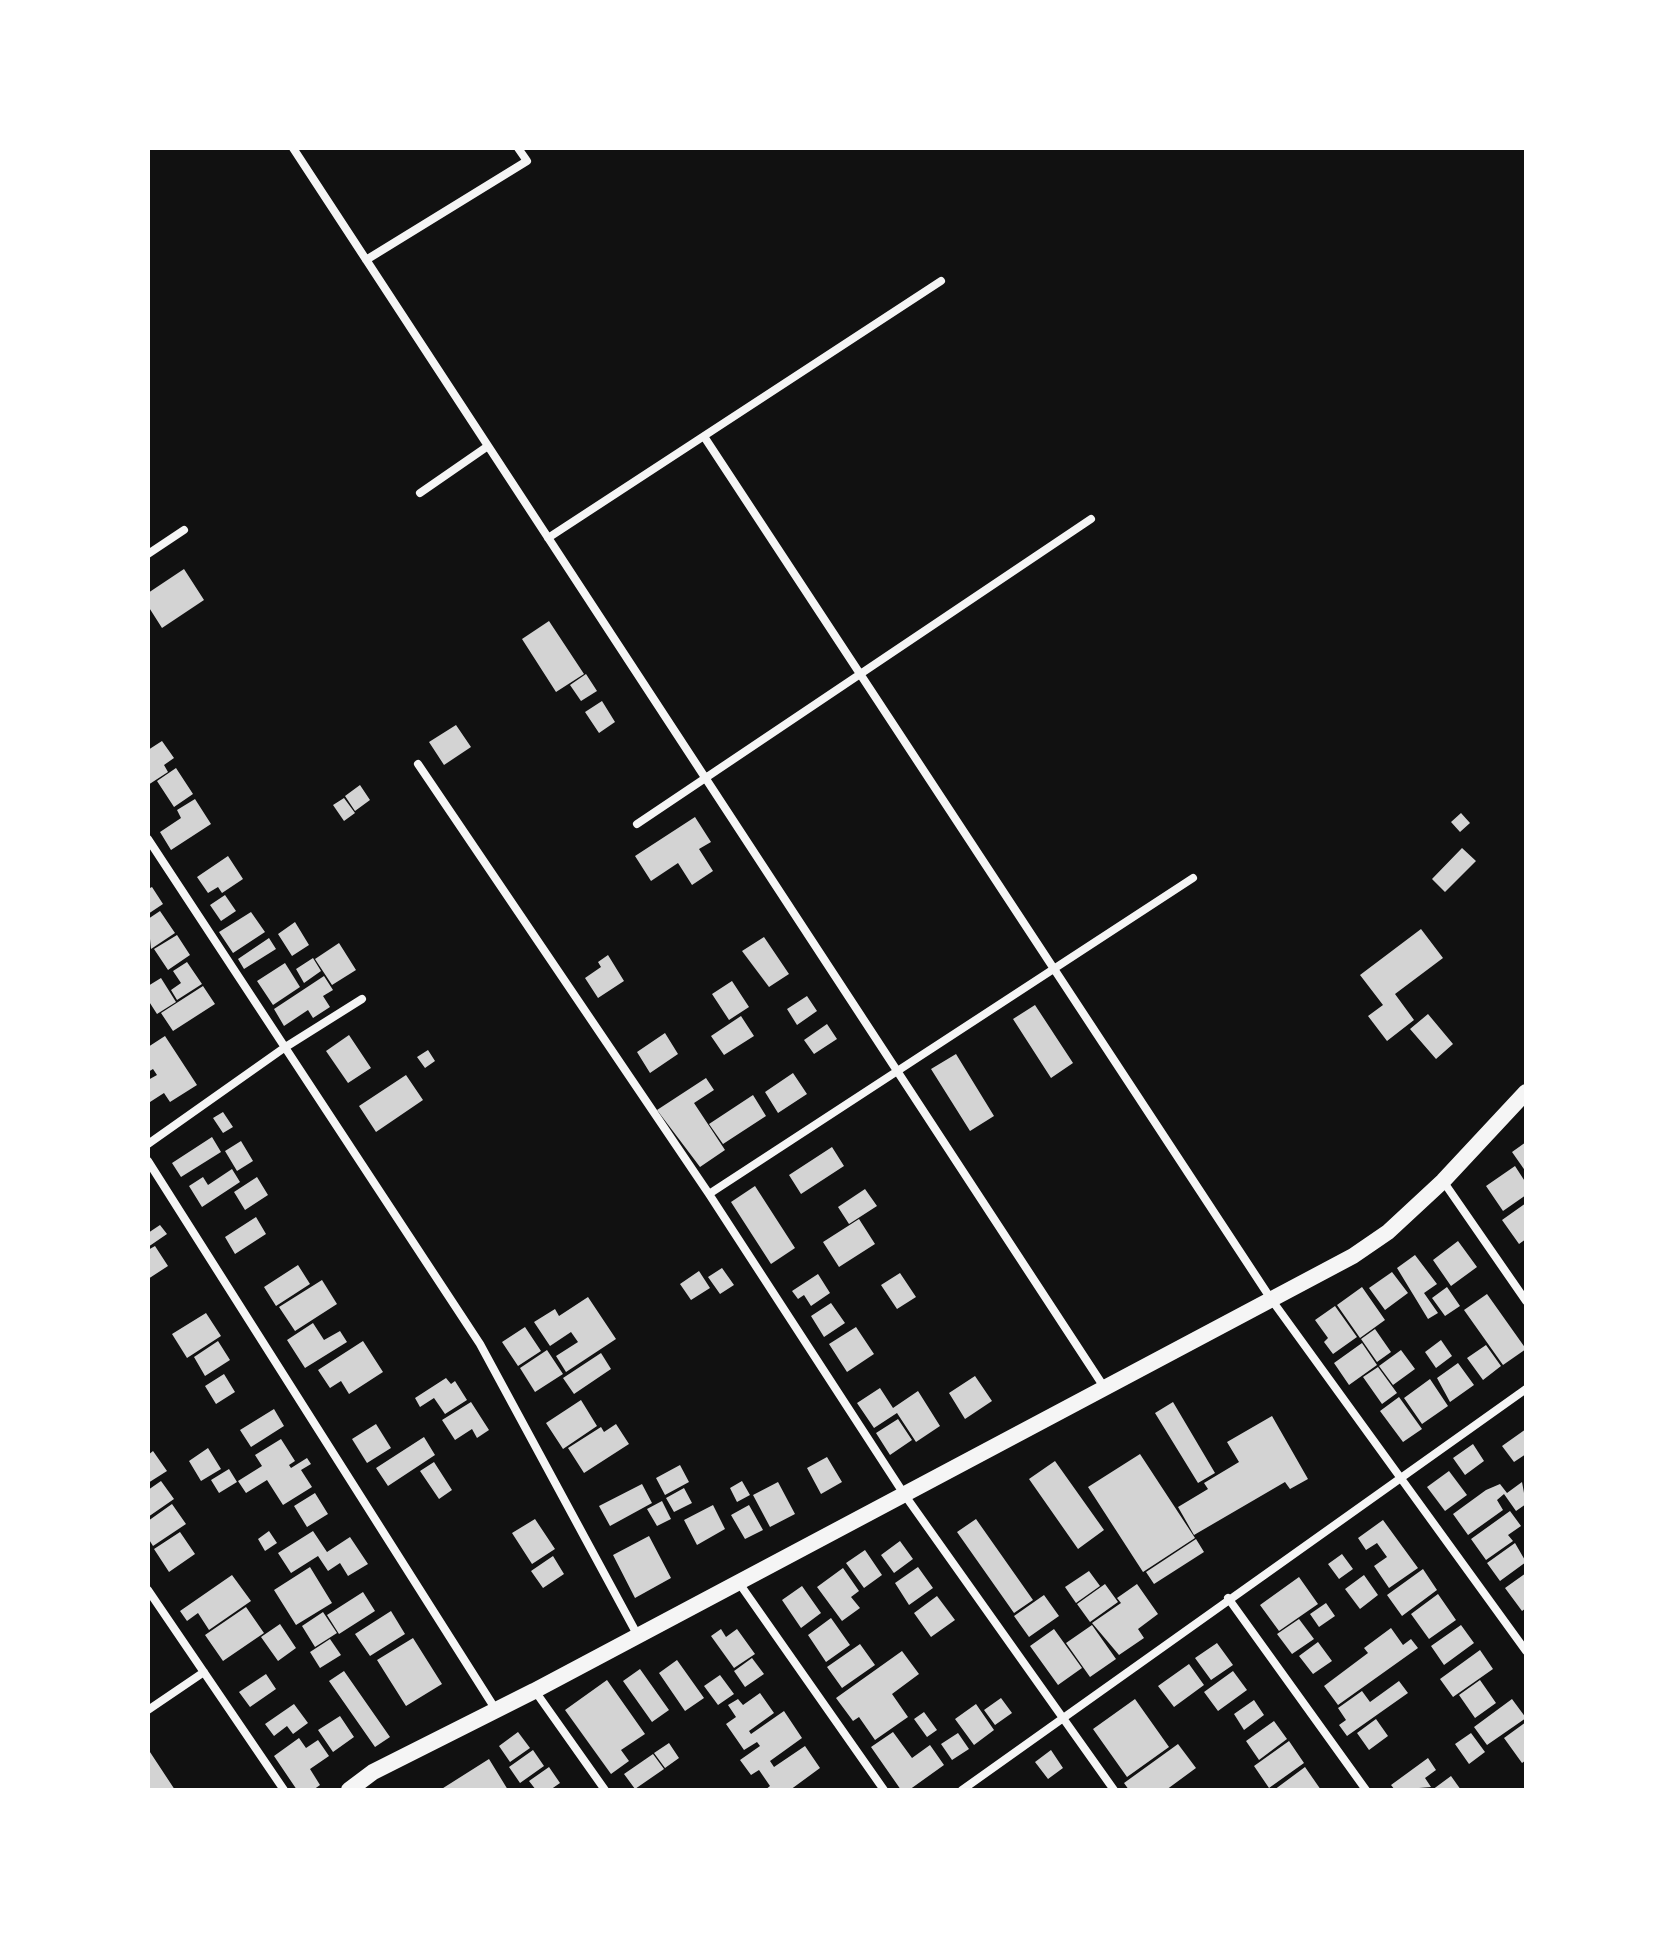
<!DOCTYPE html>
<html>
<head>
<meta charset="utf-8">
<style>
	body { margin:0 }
	#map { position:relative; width:1674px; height:1938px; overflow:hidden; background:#111; font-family:"Public Sans",sans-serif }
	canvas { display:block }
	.frame { position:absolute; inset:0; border:150px solid #fff; pointer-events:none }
</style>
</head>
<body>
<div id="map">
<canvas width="1674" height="1938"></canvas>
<div class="frame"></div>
</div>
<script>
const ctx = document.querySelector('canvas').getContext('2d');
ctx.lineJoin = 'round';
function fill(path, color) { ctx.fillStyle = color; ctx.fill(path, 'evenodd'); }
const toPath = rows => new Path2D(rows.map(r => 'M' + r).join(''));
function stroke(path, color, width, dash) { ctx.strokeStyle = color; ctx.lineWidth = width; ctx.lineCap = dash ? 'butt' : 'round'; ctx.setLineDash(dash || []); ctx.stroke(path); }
const building = toPath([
	[184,569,204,600,162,628,148,606,148,593],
	[549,621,584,674,556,692,522,639],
	[586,674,597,691,581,701,570,685],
	[602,701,615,722,599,733,585,712],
	[456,725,471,747,444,765,429,742],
	[162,741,174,758,164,765,168,772,148,785,148,750],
	[176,768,193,794,174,807,157,781],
	[360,785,370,800,355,811,345,796],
	[344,798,355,813,344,821,333,805],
	[195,799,211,824,171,850,160,832,181,818,177,810],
	[1461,813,1470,823,1460,832,1451,822],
	[695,817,711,842,699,849,713,871,692,885,678,863,651,881,635,856],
	[1462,848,1476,861,1445,892,1432,879],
	[228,856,243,879,222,893,218,887,208,893,197,877],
	[152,887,163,904,148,914,148,889],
	[225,895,236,911,221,921,210,905],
	[160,911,175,933,151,949,148,919],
	[251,912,265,932,233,953,219,932],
	[295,922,309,945,292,956,278,934],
	[1421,929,1443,958,1395,994,1414,1020,1387,1041,1368,1016,1383,1005,1360,975],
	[177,935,190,955,168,970,154,949],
	[764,937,789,974,769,987,742,951],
	[269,938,276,949,244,969,238,959],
	[339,943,356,970,332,985,315,959],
	[608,955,624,981,598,998,585,978,601,967,598,962],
	[313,958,321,971,304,983,296,969],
	[187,962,202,984,177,1000,171,990,181,983,173,971],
	[285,963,300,987,273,1005,257,981],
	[324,976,333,990,323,996,330,1007,313,1018,308,1010,284,1026,274,1009],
	[161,978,176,1002,157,1014,148,1000,148,986],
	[732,981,749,1007,729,1020,712,994],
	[203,986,215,1004,173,1031,161,1013],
	[807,996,817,1011,797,1025,787,1009],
	[1035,1005,1073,1063,1051,1078,1013,1019],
	[1428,1014,1453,1044,1436,1059,1410,1029],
	[741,1016,754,1036,724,1055,711,1036],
	[827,1024,837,1039,814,1054,804,1040],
	[665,1033,678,1054,650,1073,637,1052],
	[349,1035,371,1068,348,1083,326,1051],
	[165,1036,197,1085,170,1102,164,1093,150,1102,148,1080,157,1075,153,1069,148,1072,148,1047],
	[428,1050,435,1061,425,1068,417,1057],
	[956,1054,994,1116,970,1131,931,1069],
	[793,1073,807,1094,778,1113,765,1092],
	[406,1075,423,1100,376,1132,359,1106],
	[706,1078,714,1090,694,1103,725,1150,700,1167,657,1110],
	[753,1095,766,1116,723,1144,709,1124],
	[223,1112,233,1127,223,1133,213,1118],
	[212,1137,221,1152,181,1177,172,1163],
	[241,1141,253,1161,237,1171,225,1151],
	[1526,1142,1526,1172,1512,1152],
	[832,1147,844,1166,801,1194,789,1175],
	[1515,1166,1526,1183,1526,1195,1503,1211,1486,1186],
	[232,1169,240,1182,202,1207,189,1186,203,1177,208,1185],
	[257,1177,268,1195,245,1210,234,1192],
	[755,1186,795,1248,771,1264,731,1202],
	[865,1189,877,1206,849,1224,838,1207],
	[1526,1203,1526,1239,1519,1244,1502,1220],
	[256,1217,266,1234,235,1254,225,1237],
	[859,1219,875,1244,839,1267,823,1242],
	[160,1225,167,1234,148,1247,148,1233],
	[1458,1241,1477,1267,1451,1286,1433,1260],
	[155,1246,168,1266,148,1279,148,1250],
	[1415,1255,1437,1284,1424,1293,1438,1313,1428,1319,1397,1268],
	[298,1265,310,1284,276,1306,264,1287],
	[722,1268,734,1285,720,1294,708,1277],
	[699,1271,710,1288,691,1300,680,1284],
	[1392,1272,1408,1293,1385,1310,1369,1288],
	[900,1273,916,1297,897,1309,881,1285],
	[818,1274,830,1293,811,1306,804,1295,798,1299,792,1291],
	[322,1280,337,1304,295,1331,279,1307],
	[1362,1287,1385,1320,1360,1338,1337,1305],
	[1447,1287,1460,1306,1445,1316,1432,1298],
	[1487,1294,1526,1349,1503,1365,1464,1310],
	[588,1297,616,1339,566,1372,556,1356,578,1342,571,1332,550,1346,534,1322,555,1309,559,1316],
	[831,1303,845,1323,824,1337,811,1316],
	[1335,1306,1357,1337,1333,1354,1324,1342,1328,1338,1315,1320],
	[206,1313,221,1336,187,1358,172,1334],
	[313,1323,324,1340,340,1331,347,1342,305,1368,287,1340],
	[525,1327,541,1351,518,1366,502,1342],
	[856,1327,874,1354,847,1372,829,1344],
	[1375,1329,1391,1352,1377,1362,1361,1339],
	[1441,1340,1452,1356,1436,1368,1425,1352],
	[218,1341,230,1360,205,1376,194,1357],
	[363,1341,383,1372,349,1394,341,1381,330,1388,318,1370],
	[1362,1343,1377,1365,1349,1385,1334,1363],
	[1486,1345,1501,1366,1483,1380,1467,1358],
	[547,1350,563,1374,535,1392,520,1368],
	[1401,1350,1415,1369,1393,1385,1379,1366],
	[601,1353,611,1369,574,1394,563,1378],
	[1458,1363,1474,1385,1450,1402,1437,1378],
	[1378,1367,1397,1393,1382,1404,1363,1377],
	[224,1374,235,1392,216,1404,205,1386],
	[975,1376,992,1401,965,1419,949,1393],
	[446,1378,451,1384,455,1381,467,1400,445,1414,434,1398,420,1407,415,1398],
	[1430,1379,1448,1406,1422,1424,1404,1398],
	[880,1388,893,1408,918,1391,940,1426,916,1442,897,1413,874,1428,857,1403],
	[1399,1397,1422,1429,1403,1442,1380,1411],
	[581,1400,597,1426,563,1449,546,1423],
	[471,1402,489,1430,477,1438,472,1429,455,1440,442,1420],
	[1173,1402,1215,1473,1198,1483,1155,1413],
	[274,1409,284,1426,251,1447,240,1430],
	[1272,1416,1308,1479,1290,1489,1285,1482,1194,1535,1178,1507,1208,1489,1204,1483,1239,1462,1227,1442],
	[898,1419,912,1440,890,1455,876,1433],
	[376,1424,391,1448,367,1463,352,1439],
	[616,1424,629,1444,584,1473,568,1448,601,1427,604,1432],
	[1526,1429,1526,1454,1514,1462,1502,1446],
	[424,1437,435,1455,388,1486,376,1468],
	[281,1439,295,1461,289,1465,291,1468,307,1458,311,1464,301,1470,312,1487,283,1505,267,1480,246,1493,238,1481,262,1466,255,1455],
	[1473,1444,1484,1461,1465,1475,1453,1458],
	[208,1448,221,1469,201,1481,189,1461],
	[153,1451,167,1471,148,1483,148,1455],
	[1140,1454,1195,1538,1143,1572,1088,1487],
	[827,1457,842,1482,821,1494,807,1468],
	[1055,1461,1104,1530,1078,1549,1029,1479],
	[434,1462,452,1490,439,1499,420,1471],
	[680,1465,689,1482,665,1495,656,1478],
	[229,1469,237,1482,219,1493,211,1480],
	[1449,1471,1467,1495,1445,1511,1427,1487],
	[161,1481,174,1499,148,1517,148,1490],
	[742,1481,750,1495,737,1502,730,1488],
	[778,1482,795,1514,770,1527,753,1495],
	[1522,1482,1526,1504,1516,1511,1504,1494,1497,1500,1503,1510,1468,1535,1453,1514,1486,1490,1500,1484,1507,1493],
	[642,1484,652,1503,610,1526,599,1506],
	[684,1488,692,1503,674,1512,666,1498],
	[315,1493,328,1514,307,1527,294,1506],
	[662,1501,671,1519,657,1526,647,1509],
	[172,1504,186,1524,153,1546,148,1538,148,1521],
	[713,1505,725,1529,697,1545,684,1520],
	[749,1505,763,1530,745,1539,731,1515],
	[1510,1511,1521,1526,1508,1535,1513,1541,1486,1560,1471,1539],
	[535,1519,555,1549,532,1564,512,1533],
	[976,1519,1033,1600,1014,1613,957,1532],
	[1383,1520,1418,1568,1389,1588,1374,1566,1387,1557,1377,1543,1366,1550,1358,1538],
	[269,1531,277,1543,265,1551,258,1539],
	[313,1531,327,1552,350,1537,368,1564,348,1576,340,1563,328,1571,318,1556,291,1573,278,1553],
	[180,1532,195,1554,169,1572,154,1549],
	[649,1536,671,1578,635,1598,613,1555],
	[1196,1539,1204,1552,1154,1584,1146,1572],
	[900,1541,913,1559,894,1573,881,1555],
	[1515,1543,1526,1562,1500,1581,1487,1563],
	[865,1550,882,1575,864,1588,846,1563],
	[1342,1554,1353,1569,1339,1579,1328,1564],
	[553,1556,564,1574,543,1588,531,1571],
	[310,1567,332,1603,296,1625,274,1590],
	[918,1567,933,1588,909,1605,895,1583],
	[843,1568,859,1591,851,1597,860,1608,842,1621,817,1587],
	[1423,1569,1437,1590,1402,1616,1387,1595],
	[1089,1571,1100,1586,1076,1603,1065,1587],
	[1526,1573,1526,1608,1522,1611,1505,1588],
	[232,1575,251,1601,209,1630,198,1613,187,1621,180,1611],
	[1364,1575,1378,1595,1360,1609,1345,1589],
	[1299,1577,1318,1604,1279,1631,1260,1605],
	[1105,1584,1118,1602,1090,1622,1077,1604],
	[1137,1584,1158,1614,1138,1629,1144,1638,1119,1655,1092,1623,1121,1603,1117,1598],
	[802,1586,821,1613,801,1628,782,1600],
	[363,1592,375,1611,339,1634,327,1615],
	[1438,1594,1456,1620,1429,1639,1411,1614],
	[1044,1595,1059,1616,1029,1637,1014,1616],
	[937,1596,955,1620,931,1637,914,1613],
	[1326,1603,1335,1616,1319,1627,1310,1614],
	[246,1607,264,1633,223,1661,205,1635],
	[391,1611,405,1634,370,1656,355,1634],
	[323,1612,337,1633,315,1647,302,1626],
	[831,1618,850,1645,826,1662,808,1635],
	[1299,1619,1314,1639,1292,1654,1277,1634],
	[280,1624,296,1648,278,1661,261,1637],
	[1092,1625,1116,1659,1090,1677,1066,1643],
	[1461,1625,1474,1643,1444,1665,1431,1646],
	[1391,1628,1403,1645,1411,1639,1418,1648,1338,1705,1324,1686,1368,1653,1364,1648],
	[721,1629,726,1637,737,1629,755,1654,734,1668,711,1636],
	[1054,1629,1082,1668,1058,1685,1030,1646],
	[413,1638,442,1684,406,1706,377,1660],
	[330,1639,341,1655,320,1668,310,1652],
	[1318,1642,1332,1661,1313,1674,1299,1656],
	[1217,1643,1233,1665,1211,1680,1195,1658],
	[860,1644,875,1665,842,1688,827,1667],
	[1480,1650,1493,1669,1453,1697,1440,1679],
	[902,1651,919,1674,892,1694,908,1717,875,1740,859,1717,853,1721,836,1698],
	[752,1658,764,1674,745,1687,734,1671],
	[677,1660,704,1698,685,1711,659,1673],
	[1189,1664,1204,1685,1174,1707,1158,1686],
	[640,1669,669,1710,652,1722,623,1681],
	[344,1671,390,1737,375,1747,329,1681],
	[1233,1671,1247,1690,1218,1711,1204,1692],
	[266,1674,276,1689,250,1707,239,1692],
	[720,1675,734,1694,718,1705,704,1686],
	[607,1680,645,1734,621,1750,629,1761,611,1774,565,1710],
	[1480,1680,1496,1703,1475,1718,1459,1695],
	[1399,1681,1408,1693,1347,1736,1339,1725,1346,1720,1338,1708,1362,1691,1370,1702],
	[760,1693,774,1713,749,1731,751,1734,784,1711,802,1738,770,1761,774,1767,805,1746,820,1768,790,1790,765,1790,770,1786,759,1770,751,1775,740,1760,760,1746,757,1742,744,1750,726,1724,736,1717,728,1705,738,1699,743,1705],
	[1001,1698,1012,1713,995,1725,984,1710],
	[1135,1699,1169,1747,1127,1777,1093,1729],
	[1512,1699,1526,1718,1487,1745,1474,1727],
	[1254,1700,1264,1715,1244,1730,1234,1714],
	[294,1704,308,1723,293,1734,287,1726,274,1736,265,1724],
	[976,1704,994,1730,974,1745,955,1719],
	[924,1712,937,1730,927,1737,914,1719],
	[340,1716,354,1737,333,1752,318,1730],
	[1376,1719,1388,1736,1369,1750,1357,1733],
	[1274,1721,1287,1739,1259,1760,1246,1741],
	[1526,1722,1526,1760,1522,1763,1504,1738],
	[518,1732,530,1748,510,1762,499,1746],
	[893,1732,912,1758,930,1745,944,1765,909,1790,901,1790,871,1747],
	[958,1733,969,1749,952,1760,941,1744],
	[1471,1733,1485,1752,1469,1764,1455,1744],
	[299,1738,306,1748,318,1740,329,1756,310,1769,320,1785,313,1790,297,1790,274,1756],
	[1289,1741,1304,1763,1269,1788,1254,1766],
	[669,1743,679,1758,665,1768,654,1753],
	[1178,1744,1196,1768,1166,1790,1129,1790,1124,1783],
	[148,1749,175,1790,148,1790],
	[533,1750,544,1766,520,1783,509,1767],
	[1051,1750,1063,1768,1048,1779,1035,1762],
	[653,1754,664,1769,635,1789,624,1774],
	[1428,1758,1436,1770,1425,1778,1431,1787,1395,1790,1391,1785],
	[489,1759,508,1790,440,1790],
	[549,1767,560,1783,550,1790,536,1790,529,1781],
	[1305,1767,1321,1790,1274,1790],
	[1451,1776,1461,1790,1432,1790]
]);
const minor = toPath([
	[293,148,1104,1387],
	[366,260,527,161,518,148],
	[705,438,1271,1299,1526,1651],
	[420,493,488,446],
	[548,538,941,281],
	[148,554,184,530],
	[418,764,709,1194,904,1494,1114,1790],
	[637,824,1091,519],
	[148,839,480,1344,638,1636],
	[148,1144,284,1048,362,999],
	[148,1161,496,1710],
	[1443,1181,1526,1301],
	[709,1194,1193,878],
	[739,1583,884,1790],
	[148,1590,284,1790],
	[1228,1598,1366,1790],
	[535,1691,605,1790],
	[148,1710,204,1672],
	[962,1790,1526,1389]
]);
const secondary = toPath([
	[349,1790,373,1772,534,1691,1353,1256,1388,1232,1443,1181,1526,1092]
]);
fill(building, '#d3d3d3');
stroke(minor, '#f5f5f5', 8);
stroke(secondary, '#f5f5f5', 16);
</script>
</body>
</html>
